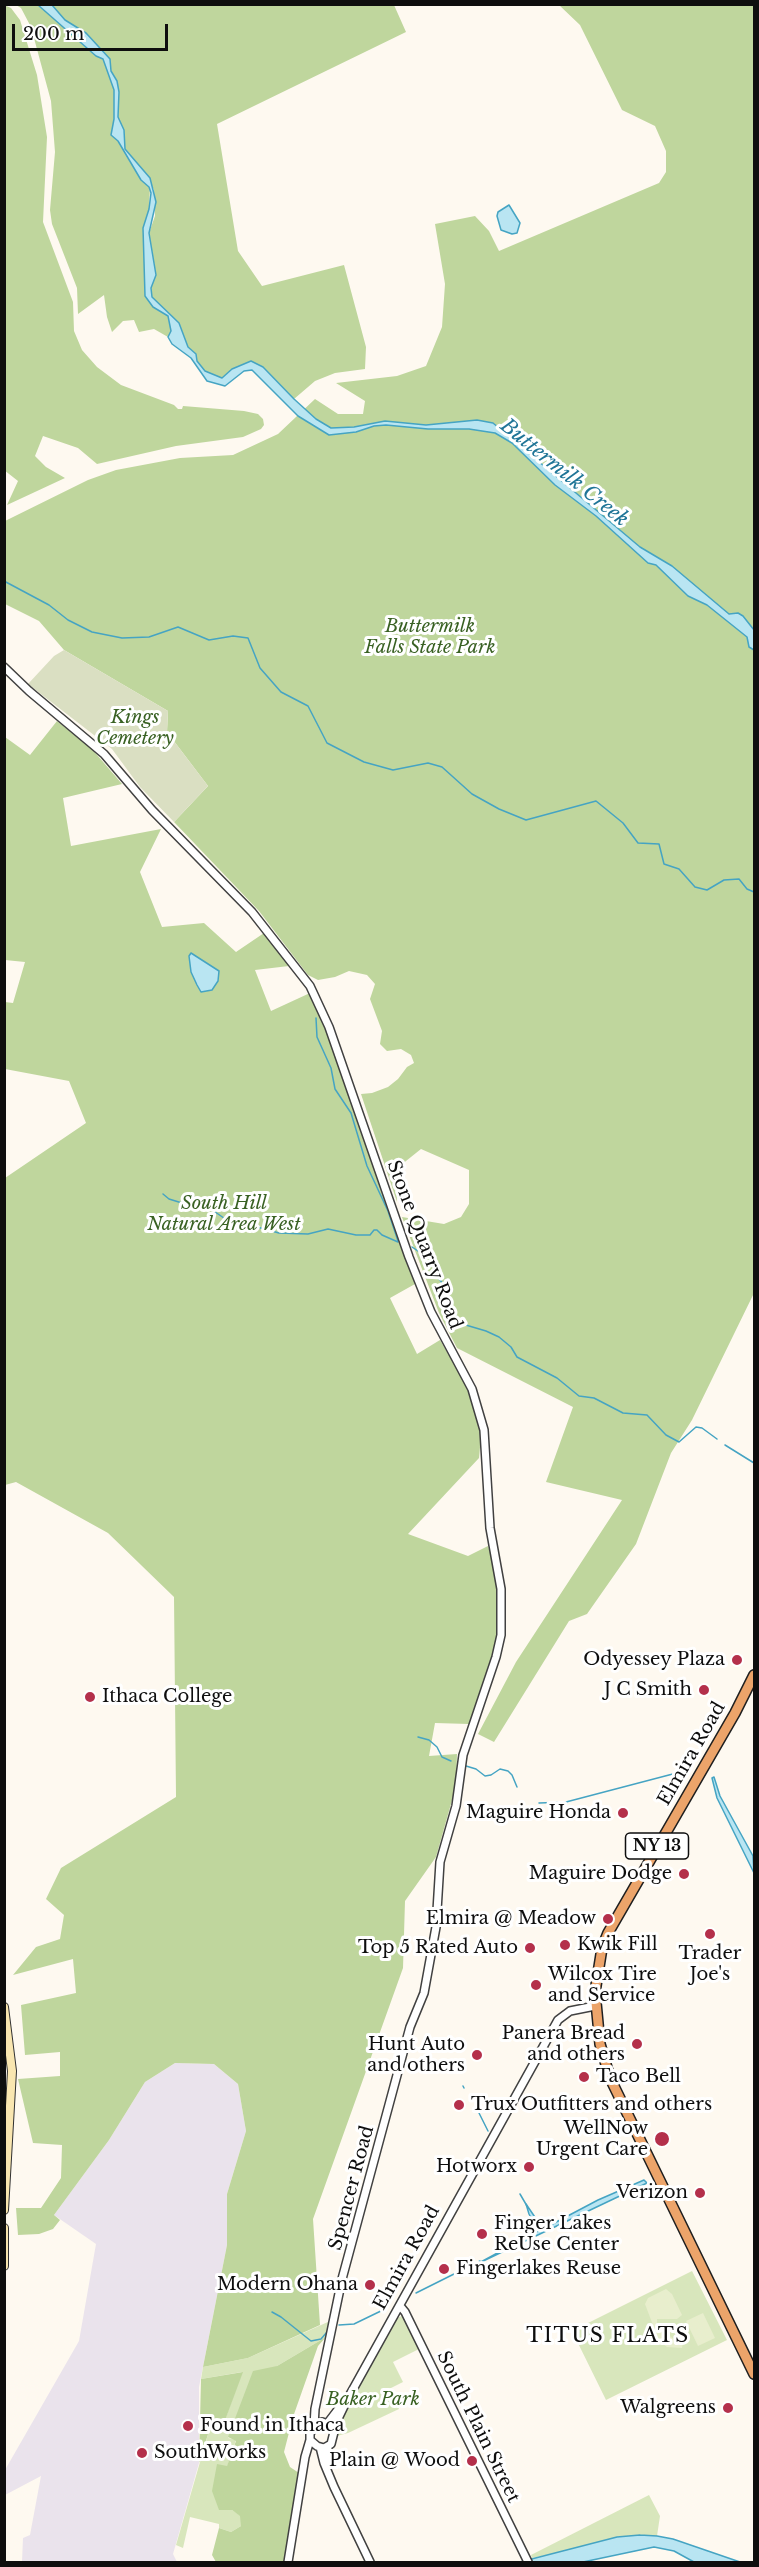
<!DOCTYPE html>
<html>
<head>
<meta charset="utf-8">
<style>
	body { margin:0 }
	#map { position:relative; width:759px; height:2567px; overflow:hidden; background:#fef9f0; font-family:"Libre Baskerville",serif }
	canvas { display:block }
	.frame { position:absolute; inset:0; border:6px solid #0e0e0e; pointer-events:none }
	.scale { position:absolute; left:12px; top:24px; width:156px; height:27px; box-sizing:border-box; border:3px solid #0e0e0e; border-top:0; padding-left:8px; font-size:18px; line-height:21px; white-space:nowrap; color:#0e0e0e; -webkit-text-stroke:4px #fff; paint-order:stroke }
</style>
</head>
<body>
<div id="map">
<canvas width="759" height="2567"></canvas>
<div class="frame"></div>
<div class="scale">200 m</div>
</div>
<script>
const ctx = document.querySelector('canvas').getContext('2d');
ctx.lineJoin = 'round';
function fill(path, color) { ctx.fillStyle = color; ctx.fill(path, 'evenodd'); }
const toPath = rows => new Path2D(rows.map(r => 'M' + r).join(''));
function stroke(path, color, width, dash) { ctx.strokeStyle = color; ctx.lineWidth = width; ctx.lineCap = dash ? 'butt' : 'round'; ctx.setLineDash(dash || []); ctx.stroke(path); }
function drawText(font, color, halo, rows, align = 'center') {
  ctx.font = font + ' "Libre Baskerville",serif'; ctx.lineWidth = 6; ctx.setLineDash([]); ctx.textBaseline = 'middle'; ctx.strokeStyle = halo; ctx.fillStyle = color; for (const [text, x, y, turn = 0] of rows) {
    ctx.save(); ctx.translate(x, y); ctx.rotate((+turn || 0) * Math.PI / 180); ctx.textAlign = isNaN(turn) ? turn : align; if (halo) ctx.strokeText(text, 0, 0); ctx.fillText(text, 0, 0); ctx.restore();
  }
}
const industrial = toPath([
	[175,2063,214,2064,238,2084,246,2131,227,2194,227,2245,199,2387,199,2463,173,2554,177,2562,22,2562,23,2538,30,2535,41,2476,5,2495,5,2470,79,2341,96,2244,54,2215,109,2140,145,2082]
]);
const green = toPath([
	[692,2271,727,2340,606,2400,572,2331],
	[402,2316,419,2349,393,2362,403,2382,389,2389,399,2409,348,2433,337,2436,337,2425,397,2318],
	[330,2321,326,2337,277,2366,228,2438,236,2440,227,2467,217,2465,232,2510,241,2516,241,2526,231,2532,219,2528,219,2524,190,2517,183,2548,176,2545,209,2431,220,2434,242,2372,201,2379,203,2367,248,2358],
	[649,2495,660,2516,657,2536,640,2535,532,2558,531,2555]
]);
const forest = toPath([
	[4,5,11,8,20,20,37,75,47,137,43,222,73,302,74,331,82,350,97,367,121,385,174,405,178,409,182,409,183,406,244,411,258,414,263,419,264,425,261,429,243,437,176,446,97,464,78,448,43,436,35,456,46,467,65,478,7,505,18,481,4,470],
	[16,5,38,5,96,56,103,59,114,90,114,119,111,135,118,141,141,180,150,187,149,209,143,228,145,257,153,307,168,316,171,331,168,337,154,329,139,332,134,320,123,321,112,332,107,317,104,295,78,314,77,288,52,224,50,210,55,152,51,101,31,27,21,8],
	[52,5,394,5,406,32,217,124,238,251,262,286,344,265,366,347,365,369,335,373,315,381,294,399,263,367,232,369,222,378,205,371,197,361,196,354,188,347,179,323,152,297,151,288,156,274,149,233,155,216,154,190,147,175,141,171,125,149,118,117,119,92,117,81,111,71,110,59,86,33,65,20],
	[559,5,754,5,754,1293,692,1420,671,1453,636,1544,587,1614,569,1621,494,1742,478,1734,516,1662,622,1500,546,1482,573,1407,457,1348,439,1313,402,1217,444,1224,461,1217,469,1204,469,1170,421,1149,396,1169,397,1202,361,1094,372,1093,388,1087,398,1079,407,1067,414,1063,411,1055,401,1049,387,1051,380,1044,382,1031,370,999,375,984,367,975,349,971,335,977,318,980,308,975,259,911,174,822,208,786,167,732,168,711,64,650,39,621,5,604,5,521,88,480,116,470,180,458,233,455,278,434,315,399,338,414,363,414,365,401,336,383,397,376,426,366,442,327,445,284,435,224,475,216,489,231,499,251,659,183,666,172,666,151,655,126,622,110,580,25],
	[57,721,92,749,122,784,63,798,71,846,161,829,140,872,162,927,204,923,236,952,264,933,289,966,255,970,271,1011,310,993,322,1016,415,1284,390,1298,417,1354,440,1340,474,1398,479,1421,481,1436,479,1458,408,1534,468,1556,488,1546,496,1571,497,1640,469,1724,435,1723,429,1756,457,1754,456,1786,436,1857,405,1901,403,1968,313,2219,320,2325,248,2358,203,2367,227,2245,227,2194,246,2131,238,2084,214,2064,175,2063,145,2082,109,2140,54,2215,60,2220,53,2229,39,2234,18,2235,16,2208,41,2208,61,2178,62,2145,33,2143,18,2079,60,2076,60,2052,25,2055,21,2005,76,1993,73,1959,13,1975,36,1947,60,1939,64,1915,46,1899,61,1868,176,1797,174,1597,108,1533,16,1482,5,1485,5,1178,86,1123,69,1081,5,1069,5,1002,13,1003,25,962,5,960,5,737,30,755],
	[326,2337,318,2346,293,2417,284,2452,290,2467,299,2473,285,2562,216,2562,212,2555,219,2528,231,2532,241,2526,240,2516,232,2510,219,2510,212,2491,217,2464,227,2466,236,2441,228,2437,253,2371,277,2366],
	[243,2372,220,2434,209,2431,199,2463,201,2379]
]);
const cemetery = toPath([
	[64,650,168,711,167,732,208,786,174,822,140,787,112,749,28,684,54,656]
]);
const pitch = toPath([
	[666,2289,672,2294,682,2315,677,2319,657,2319,657,2324,659,2328,678,2342,683,2343,682,2348,667,2347,659,2341,645,2304,648,2298],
	[703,2313,715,2338,698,2346,686,2321]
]);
const water = toPath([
	[38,5,52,5,65,20,86,33,110,59,111,71,117,81,119,92,118,117,124,130,125,149,150,178,156,202,149,233,156,275,151,288,152,297,179,323,188,347,196,354,197,361,205,371,222,378,232,369,251,361,263,367,294,399,316,419,331,428,354,427,385,421,426,425,477,420,493,423,640,547,672,566,729,614,738,613,743,616,754,630,754,650,749,647,747,637,707,605,688,596,656,565,648,563,596,516,555,485,512,443,495,433,469,429,428,429,386,425,374,426,356,432,329,435,298,416,252,370,244,371,225,386,207,381,191,358,172,344,168,337,171,331,168,316,153,307,145,296,143,228,149,209,151,193,149,187,141,180,118,141,111,135,114,119,114,90,103,59,96,56,38,5],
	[509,205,520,223,517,233,512,234,501,230,497,216,498,212,509,205],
	[191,953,219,971,218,981,212,990,201,992,197,985,191,972,189,956,191,953],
	[714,1777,720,1796,753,1856,754,1873,717,1798,712,1778,714,1777],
	[644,2180,647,2183,479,2263,538,2231,529,2214,526,2204,543,2229,598,2200,644,2180],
	[640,2535,657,2536,673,2539,740,2562,694,2562,674,2551,654,2547,583,2562,520,2562,617,2537,640,2535]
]);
const stream = toPath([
	[4,581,49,605,68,620,92,632,122,638,149,637,178,627,209,640,233,636,248,638,260,668,281,692,308,706,327,743,364,762,393,770,428,763,442,767,472,794,499,809,526,820,596,801,623,823,638,843,659,844,664,864,679,869,695,887,707,890,724,880,739,879,747,889,754,892],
	[316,1018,317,1037,331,1068,335,1089,351,1113,367,1166,388,1211,398,1241],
	[163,1194,169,1199,195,1207,208,1207,231,1223,246,1224,279,1233,308,1234,328,1229,356,1235,370,1235,374,1230,377,1230,382,1235,398,1242],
	[412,1247,430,1259,434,1264,434,1273,444,1285,459,1323,486,1331,499,1337,511,1347,517,1357,557,1378,579,1396,594,1398,623,1413,647,1415,666,1435,679,1442,696,1427,702,1428,717,1439],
	[725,1445,754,1463],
	[418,1737,429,1740,437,1747,442,1757,451,1761],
	[466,1766,476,1769,485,1776,491,1775,500,1769,508,1771,512,1775,517,1787],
	[539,1803,566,1802,688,1770],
	[463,2086,464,2088],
	[479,2113,488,2131],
	[520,2194,527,2206],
	[416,2293,480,2261],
	[272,2312,281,2317,311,2341,321,2339,327,2332],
	[339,2325,354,2324,385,2309]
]);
const tertiary = toPath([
	[4,667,29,691,104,754,152,810,252,912,310,986,329,1027,409,1257,431,1312,472,1389,484,1430,490,1528,501,1589,501,1635,496,1657,463,1755,456,1806,440,1862,436,1927,424,1993,410,2027,342,2279,315,2409,314,2426,310,2434,310,2440,317,2446],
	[400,2306,405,2312,528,2562],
	[327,2424,340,2407],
	[314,2426,322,2422,327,2424,334,2432,331,2444,324,2448,317,2446],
	[333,2429,347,2400,558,2020,570,2011,595,2006],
	[320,2447,324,2463,334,2487,370,2562],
	[327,2468,328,2446],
	[288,2562,305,2457,310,2440]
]);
const secondary = toPath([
	[4,2007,12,2071,4,2210],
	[4,2228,4,2266]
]);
const trunk = toPath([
	[754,1675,735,1713,608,1933,602,1948,595,1992,600,2044,610,2078,754,2374]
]);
const markers = [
	[737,1660,6,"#b4304b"],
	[704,1690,6,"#b4304b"],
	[90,1697,6,"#b4304b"],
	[623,1813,6,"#b4304b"],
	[684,1874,6,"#b4304b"],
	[608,1919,6,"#b4304b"],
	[710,1934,6,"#b4304b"],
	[565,1945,6,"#b4304b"],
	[530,1948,6,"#b4304b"],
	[536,1985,6,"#b4304b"],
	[637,2044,6,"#b4304b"],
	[477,2055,6,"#b4304b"],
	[584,2077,6,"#b4304b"],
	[459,2105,6,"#b4304b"],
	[662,2139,8,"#b4304b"],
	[529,2167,6,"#b4304b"],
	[700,2193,6,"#b4304b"],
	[482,2234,6,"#b4304b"],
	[444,2269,6,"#b4304b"],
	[370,2285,6,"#b4304b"],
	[728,2408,6,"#b4304b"],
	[188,2426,6,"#b4304b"],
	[142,2453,6,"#b4304b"],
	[472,2461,6,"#b4304b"]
];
const shields = [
	[657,1846,63]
];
const shieldNames = [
	["NY 13",657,1846]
];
const parkNames = [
	["Buttermilk",430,627],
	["Falls State Park",430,648],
	["Kings",135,718],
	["Cemetery",135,739],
	["South Hill",224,1204],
	["Natural Area West",224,1225],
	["Baker Park",373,2400]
];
const streetNames = [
	["Stone Quarry Road",424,1245,69],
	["Elmira Road",692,1754,-60],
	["Spencer Road",352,2188,-75],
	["Elmira Road",407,2258,-61],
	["South Plain Street",478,2427,64]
];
const poiNames = [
	["Odyessey Plaza",725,1660],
	["J C Smith",692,1690],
	["Ithaca College",102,1697,"left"],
	["Maguire Honda",611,1813],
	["Maguire Dodge",672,1874],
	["Elmira @ Meadow",596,1919],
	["Kwik Fill",577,1945,"left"],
	["Top 5 Rated Auto",518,1948],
	["Trader",710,1954,"center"],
	["Joe's",710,1975,"center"],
	["Wilcox Tire",548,1975,"left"],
	["and Service",548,1996,"left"],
	["Panera Bread",625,2034],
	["and others",625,2055],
	["Hunt Auto",465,2045],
	["and others",465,2066],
	["Taco Bell",596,2077,"left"],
	["Trux Outfitters and others",471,2105,"left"],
	["WellNow",648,2129],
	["Urgent Care",648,2150],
	["Hotworx",517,2167],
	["Verizon",688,2193],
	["Finger Lakes",494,2224,"left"],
	["ReUse Center",494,2245,"left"],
	["Fingerlakes Reuse",456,2269,"left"],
	["Modern Ohana",358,2285],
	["Walgreens",716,2408],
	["Found in Ithaca",200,2426,"left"],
	["SouthWorks",154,2453,"left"],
	["Plain @ Wood",460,2461]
];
const waterNames = [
	["Buttermilk Creek",564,473,39]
];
const neighbourhoodNames = [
	["TITUS FLATS",608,2336]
];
fill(industrial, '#eae3ec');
fill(green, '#d8e6bc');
fill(forest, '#bfd69d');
fill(cemetery, '#dadfc2');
fill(pitch, '#e8eecd');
fill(water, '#b9e5f2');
stroke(water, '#45a4c3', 1.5);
stroke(stream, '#45a4c3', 1.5);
stroke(tertiary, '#414141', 10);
stroke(secondary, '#303030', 10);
stroke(trunk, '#1f1f1f', 12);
stroke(tertiary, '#fff', 7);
stroke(secondary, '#f9e6b0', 8);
stroke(trunk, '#eca46a', 9);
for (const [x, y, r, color] of markers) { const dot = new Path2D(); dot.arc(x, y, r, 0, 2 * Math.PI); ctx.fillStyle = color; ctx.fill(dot); stroke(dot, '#fff', 2); }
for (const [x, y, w] of shields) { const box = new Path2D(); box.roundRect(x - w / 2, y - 13, w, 26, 4.5); ctx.fillStyle = '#fff'; ctx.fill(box); stroke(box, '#0e0e0e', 1.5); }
drawText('bold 16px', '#0e0e0e', null, shieldNames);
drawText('italic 18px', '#396123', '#fff', parkNames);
drawText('18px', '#0e0e0e', '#fff', streetNames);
drawText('18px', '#0e0e0e', '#fff', poiNames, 'right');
drawText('italic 20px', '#207597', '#fff', waterNames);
ctx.letterSpacing = '1.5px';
drawText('20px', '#0e0e0e', '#fff', neighbourhoodNames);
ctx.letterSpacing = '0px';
</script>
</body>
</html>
